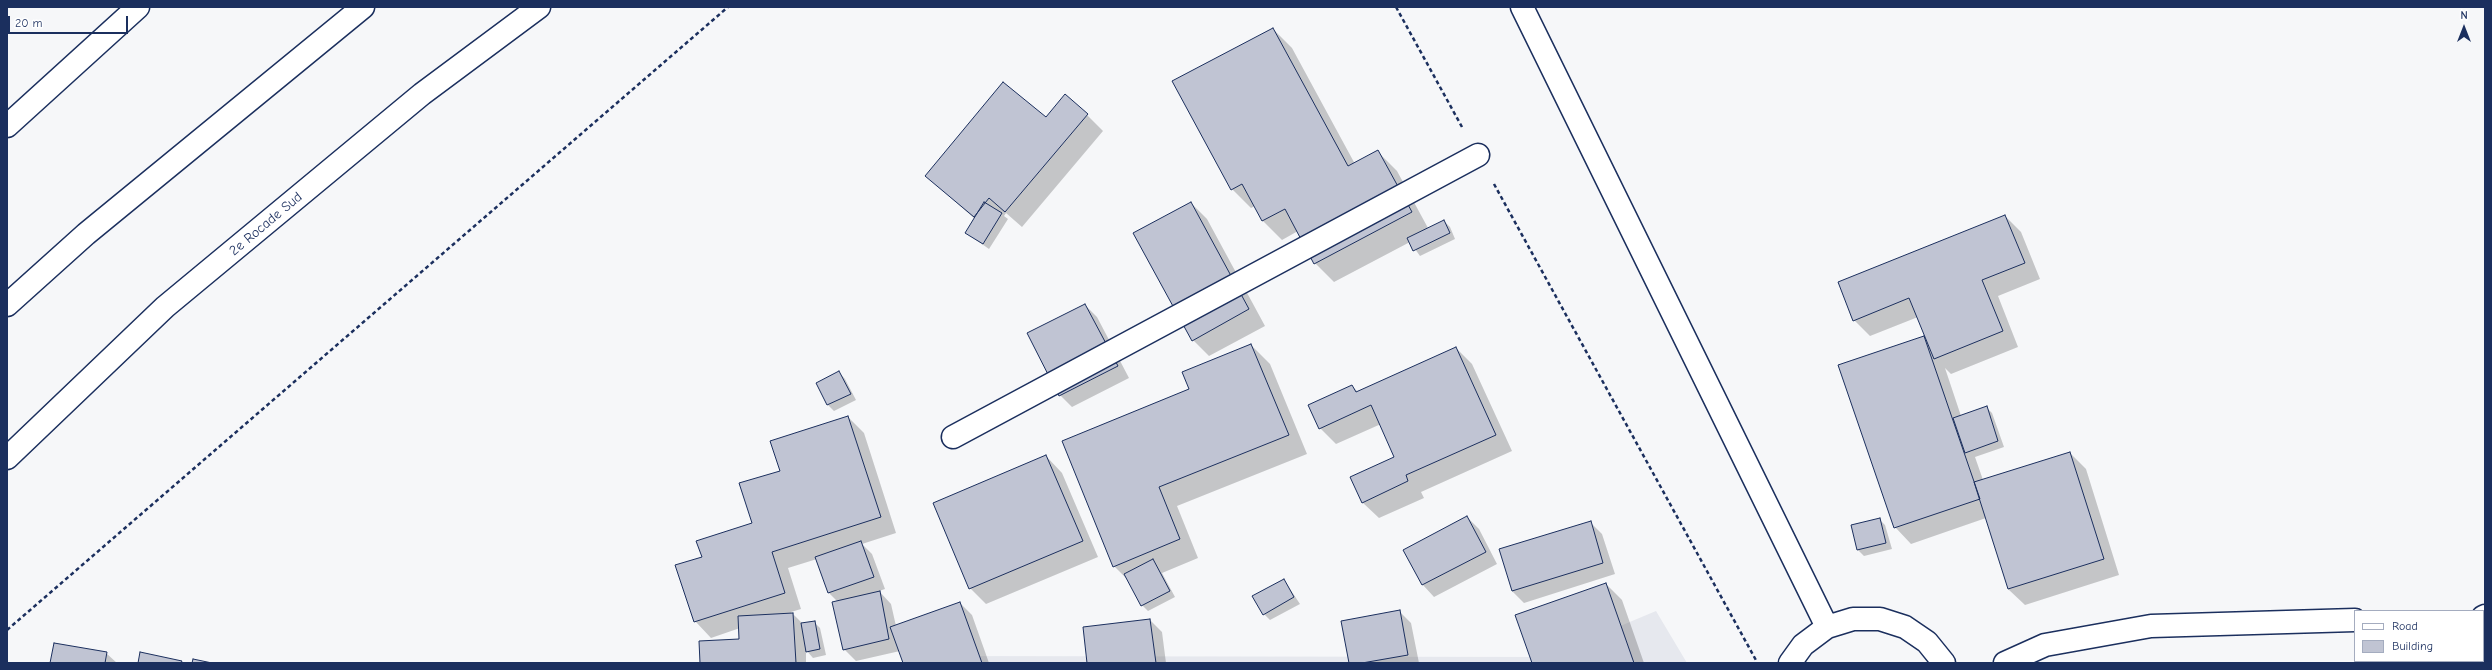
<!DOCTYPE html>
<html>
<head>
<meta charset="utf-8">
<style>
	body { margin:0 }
	#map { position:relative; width:2492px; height:670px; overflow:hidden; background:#f6f7f9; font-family:"Comic Neue",sans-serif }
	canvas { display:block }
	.frame { position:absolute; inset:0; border:8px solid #1b2f5e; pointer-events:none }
	.legend { position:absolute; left:2354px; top:610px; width:130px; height:52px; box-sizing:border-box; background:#fff; border:1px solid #a4acbf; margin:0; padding:5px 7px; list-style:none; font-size:12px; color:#1b2f5e }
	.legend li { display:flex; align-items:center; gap:8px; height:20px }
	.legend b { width:20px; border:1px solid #a4acbf }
	.north { position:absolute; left:2444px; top:8px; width:40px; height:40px; -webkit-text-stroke:3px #fff; paint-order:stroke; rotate:0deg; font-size:11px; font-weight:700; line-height:16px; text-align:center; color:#1b2f5e }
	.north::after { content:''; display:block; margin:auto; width:14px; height:18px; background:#1b2f5e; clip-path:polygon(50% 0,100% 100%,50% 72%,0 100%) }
	.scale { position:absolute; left:8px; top:16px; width:120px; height:18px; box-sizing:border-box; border:2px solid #1b2f5e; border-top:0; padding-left:5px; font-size:12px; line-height:14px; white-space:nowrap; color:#1b2f5e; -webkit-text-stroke:3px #fff; paint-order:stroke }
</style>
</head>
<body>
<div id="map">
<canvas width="2492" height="670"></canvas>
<div class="frame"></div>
<ul class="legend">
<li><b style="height:5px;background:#fff"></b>Road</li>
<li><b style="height:11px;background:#c0c4d3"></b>Building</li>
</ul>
<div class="north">N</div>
<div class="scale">20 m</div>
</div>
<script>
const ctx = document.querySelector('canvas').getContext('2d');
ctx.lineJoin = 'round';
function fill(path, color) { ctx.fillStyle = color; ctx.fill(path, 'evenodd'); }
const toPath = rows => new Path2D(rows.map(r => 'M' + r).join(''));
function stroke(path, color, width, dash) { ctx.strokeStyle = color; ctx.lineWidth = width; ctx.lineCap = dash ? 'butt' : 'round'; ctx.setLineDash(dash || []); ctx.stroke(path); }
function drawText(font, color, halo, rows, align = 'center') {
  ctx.font = font + ' "Comic Neue",sans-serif'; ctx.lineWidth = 3; ctx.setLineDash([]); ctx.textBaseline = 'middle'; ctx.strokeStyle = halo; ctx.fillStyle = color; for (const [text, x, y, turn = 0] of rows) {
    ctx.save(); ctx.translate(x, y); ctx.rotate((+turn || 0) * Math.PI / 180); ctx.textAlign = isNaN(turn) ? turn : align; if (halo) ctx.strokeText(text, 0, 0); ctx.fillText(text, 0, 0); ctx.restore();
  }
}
const built = toPath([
	[1656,611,1687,663,931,663,932,656,1546,657]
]);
const shadow = toPath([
	[1273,29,1292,48,1355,164,1378,152,1397,171,1428,228,1444,221,1450,227,1455,239,1420,256,1410,242,1334,282,1315,263,1298,231,1282,240,1263,221,1255,206,1251,208,1232,189],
	[1087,115,1103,131,1022,227,1006,213,1004,216,1008,219,989,249,966,233,975,219,926,176],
	[1191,203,1207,219,1265,326,1209,356,1193,340],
	[2005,216,2021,232,2040,279,1998,296,2018,347,1951,374,1945,368,1961,416,1986,407,1992,413,2004,447,1975,457,1983,480,2070,453,2086,469,2119,575,2025,605,2008,589,1986,518,1911,544,1895,527,1923,337,1928,342,1918,317,1870,336,1854,320],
	[1085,305,1097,317,1129,378,1072,407,1060,395],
	[1251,345,1270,364,1307,454,1177,506,1198,558,1162,573,1175,597,1148,611,1142,605,1130,582,1114,566,1190,390],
	[1456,348,1472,364,1512,451,1421,492,1424,498,1379,518,1362,502,1396,457,1381,424,1336,444,1320,428,1352,386,1358,392],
	[839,372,845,379,856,400,834,411,828,405,818,383],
	[848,417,864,433,896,533,862,544,872,554,885,589,879,591,891,604,896,626,960,603,972,615,989,663,904,663,900,651,856,661,844,649,838,602,829,593,817,559,788,568,801,609,791,612,802,623,814,622,820,628,826,655,813,658,806,650,806,663,701,663,740,640,740,628,711,638,695,621,703,558,754,524,781,471],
	[1046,456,1062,473,1098,557,986,604,970,588],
	[1467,517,1479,529,1497,564,1434,597,1423,585,1404,550],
	[1879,519,1885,525,1892,549,1864,556,1857,549],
	[1590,522,1602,534,1615,574,1524,603,1512,591],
	[1284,580,1300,604,1270,620,1264,614],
	[1606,584,1622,600,1644,663,1533,663],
	[1399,611,1411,623,1419,663,1350,663],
	[1150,620,1162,632,1166,663,1088,663],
	[106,653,117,663,51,663]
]);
const building = toPath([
	[1273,28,1348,166,1378,150,1412,212,1314,264,1285,209,1262,221,1242,184,1231,190,1172,81,1273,28],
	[1003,82,1046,117,1065,94,1088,114,1005,212,989,198,974,217,925,176,1003,82],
	[984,202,1002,213,983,244,965,233,984,202],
	[1191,202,1249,309,1192,341,1133,233,1191,202],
	[2005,215,2025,263,1982,280,2003,331,1934,359,1909,298,1853,321,1838,282,2005,215],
	[1444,220,1450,233,1413,251,1407,238,1444,220],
	[1085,304,1118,366,1059,396,1027,333,1085,304],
	[1924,336,1980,499,1894,528,1838,365,1924,336],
	[1251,344,1289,435,1159,487,1180,539,1113,567,1062,441,1189,389,1182,372,1251,344],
	[1456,347,1496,435,1406,475,1408,481,1362,503,1350,477,1394,457,1371,405,1319,429,1308,405,1352,385,1356,392,1456,347],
	[839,371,851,394,827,405,816,383,839,371],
	[1987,406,1998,441,1965,453,1953,418,1987,406],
	[848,416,881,517,772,552,785,593,694,622,675,565,702,557,696,541,752,523,739,483,780,471,770,441,848,416],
	[2070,452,2104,559,2008,589,1974,482,2070,452],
	[1046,455,1083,541,969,589,933,503,1046,455],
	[1467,516,1486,552,1422,585,1403,550,1467,516],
	[1880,518,1886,543,1857,550,1851,525,1880,518],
	[1591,521,1603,563,1512,591,1499,549,1591,521],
	[861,541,874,577,828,593,815,557,861,541],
	[1153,559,1170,591,1141,606,1124,574,1153,559],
	[1284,579,1294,597,1263,615,1252,596,1284,579],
	[1606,583,1634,663,1532,663,1515,615,1606,583],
	[880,591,889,639,843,650,832,602,880,591],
	[960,602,982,663,903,663,890,627,960,602],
	[1400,610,1408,655,1362,663,1349,663,1341,621,1400,610],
	[793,613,796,663,700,663,699,641,739,639,738,616,793,613],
	[1150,619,1156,663,1087,663,1083,627,1150,619],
	[815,621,820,649,806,652,801,623,815,621],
	[54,643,107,652,105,663,50,663,54,643],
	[140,652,182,661,181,663,138,663,140,652],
	[193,659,212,663,192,663,193,659]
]);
const path = toPath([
	[1396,7,1462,127],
	[1494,184,1757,662],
	[7,630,728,7]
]);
const street = toPath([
	[953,437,1478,155]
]);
const secondary = toPath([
	[1522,7,1827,627],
	[7,126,138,7],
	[2483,617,2485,616],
	[1790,663,1803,645,1827,627,1853,619,1880,619,1905,627,1927,642,1944,663],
	[2005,663,2045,645,2151,626,2355,620]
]);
const highway = toPath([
	[7,305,86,234,363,7],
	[7,458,165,307,422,94,539,7]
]);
const streetNames = [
	["2e Rocade Sud",266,224,-40]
];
fill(built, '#e6e8ee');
fill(shadow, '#0003');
fill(building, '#c0c4d3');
stroke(building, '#1b2f5e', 1);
stroke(street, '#1b2f5e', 25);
stroke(secondary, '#1b2f5e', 25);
stroke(highway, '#1b2f5e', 25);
stroke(path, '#1b2f5e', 2.5, [4, 3]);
stroke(street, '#fff', 22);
stroke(secondary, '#fff', 22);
stroke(highway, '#fff', 22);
drawText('14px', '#1b2f5e', '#fff', streetNames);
</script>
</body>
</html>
